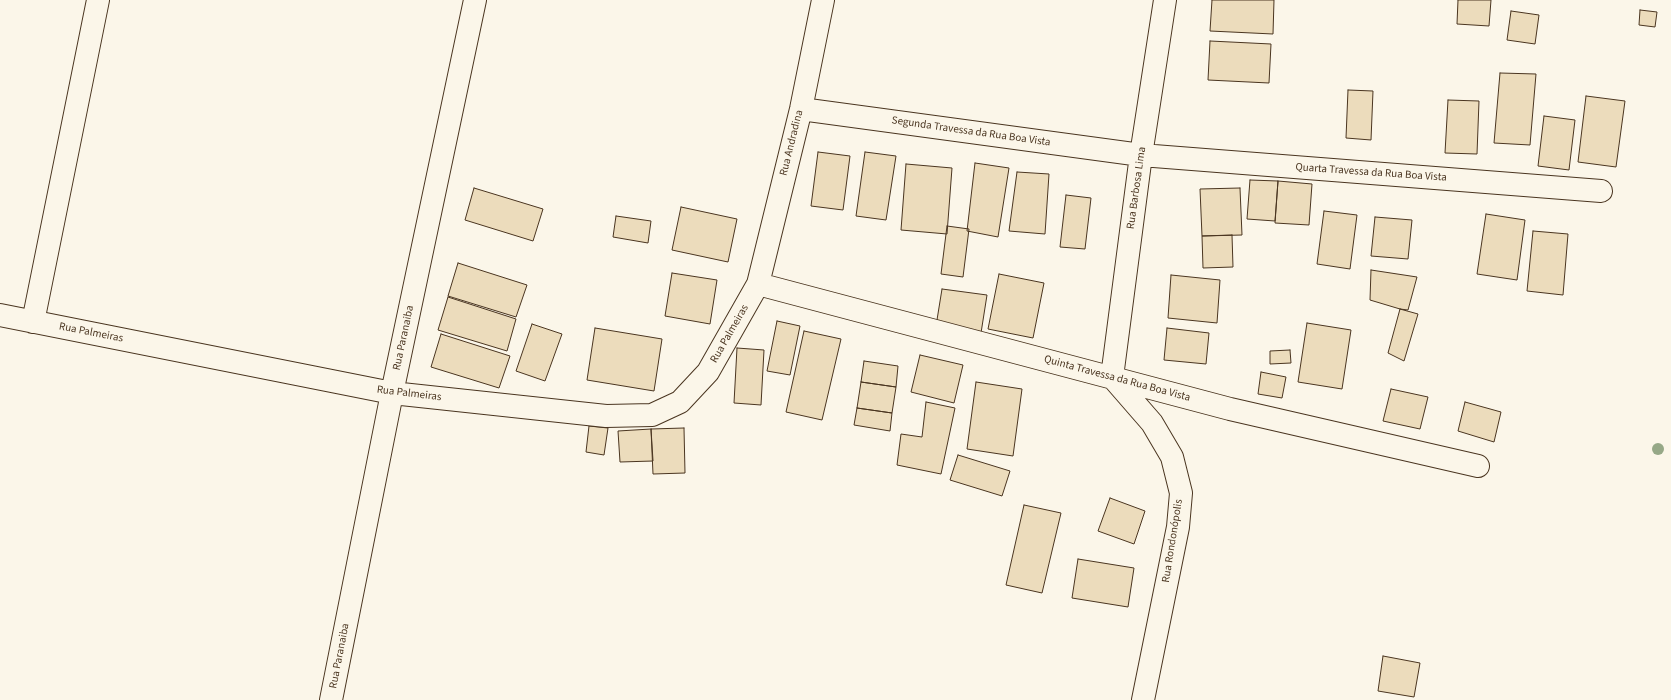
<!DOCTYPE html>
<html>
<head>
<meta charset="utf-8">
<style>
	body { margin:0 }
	canvas { display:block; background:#fbf6e9 }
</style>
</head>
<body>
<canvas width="1671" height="700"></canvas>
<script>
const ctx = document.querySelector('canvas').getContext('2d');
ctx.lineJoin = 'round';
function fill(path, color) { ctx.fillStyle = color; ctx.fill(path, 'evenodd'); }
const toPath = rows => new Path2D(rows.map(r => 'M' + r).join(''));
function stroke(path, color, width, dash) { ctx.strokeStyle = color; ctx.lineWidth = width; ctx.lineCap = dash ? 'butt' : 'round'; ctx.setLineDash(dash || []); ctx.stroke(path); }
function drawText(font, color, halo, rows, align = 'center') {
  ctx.font = font + ' "Source Sans 3",sans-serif'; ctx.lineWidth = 3; ctx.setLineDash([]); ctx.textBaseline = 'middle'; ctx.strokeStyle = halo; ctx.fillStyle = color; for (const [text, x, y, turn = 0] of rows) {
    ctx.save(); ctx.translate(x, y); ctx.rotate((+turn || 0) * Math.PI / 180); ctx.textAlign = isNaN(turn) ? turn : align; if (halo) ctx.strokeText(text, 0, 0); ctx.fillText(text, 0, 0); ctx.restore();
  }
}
const building = toPath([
	[1212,0,1274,0,1273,34,1210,31,1212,0],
	[1458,0,1491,0,1489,26,1457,24,1458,0],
	[1640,10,1657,12,1655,27,1639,25,1640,10],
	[1511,11,1539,15,1535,44,1507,40,1511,11],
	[1210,41,1271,44,1269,83,1208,80,1210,41],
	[1500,73,1536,74,1530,145,1494,143,1500,73],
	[1348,90,1373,91,1371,140,1346,138,1348,90],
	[1586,96,1625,101,1616,167,1578,162,1586,96],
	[1448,100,1479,101,1477,154,1445,153,1448,100],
	[1544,116,1575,120,1569,170,1538,166,1544,116],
	[818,152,850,156,843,210,811,206,818,152],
	[865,152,896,156,886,220,856,216,865,152],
	[975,163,1009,168,998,237,967,231,975,163],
	[906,164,952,168,947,234,901,230,906,164],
	[1017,172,1049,174,1045,234,1009,231,1017,172],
	[1250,180,1278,181,1275,221,1247,219,1250,180],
	[1278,181,1312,184,1309,225,1275,223,1278,181],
	[474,188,543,209,533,241,465,220,474,188],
	[1240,188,1242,235,1202,236,1200,189,1240,188],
	[1066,195,1091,198,1085,249,1060,247,1066,195],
	[681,207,737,219,728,262,672,250,681,207],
	[1324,211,1357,215,1350,269,1317,264,1324,211],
	[1486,214,1525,220,1517,280,1477,274,1486,214],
	[616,216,651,221,648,243,613,237,616,216],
	[1375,217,1412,220,1408,259,1371,256,1375,217],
	[947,226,969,229,963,277,941,274,947,226],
	[1533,231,1568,234,1563,295,1527,291,1533,231],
	[1232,235,1233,267,1203,268,1202,236,1232,235],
	[458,263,527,285,516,317,448,296,458,263],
	[1371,270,1417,277,1408,310,1400,309,1370,300,1371,270],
	[672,273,717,280,710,324,665,316,672,273],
	[999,274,1044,283,1033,338,988,329,999,274],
	[1171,275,1220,280,1217,323,1168,318,1171,275],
	[942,289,987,295,981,333,936,326,942,289],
	[448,297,516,319,507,351,438,330,448,297],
	[1400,309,1418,314,1404,361,1388,353,1400,309],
	[777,321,800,326,790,375,767,371,777,321],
	[1307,323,1351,330,1342,389,1298,382,1307,323],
	[532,324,562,334,545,381,516,371,532,324],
	[595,328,662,339,654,391,587,380,595,328],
	[1167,328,1209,333,1206,364,1164,360,1167,328],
	[804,331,841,339,822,420,786,412,804,331],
	[441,334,510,356,499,388,431,367,441,334],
	[737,348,764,350,761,405,734,403,737,348],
	[1290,350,1291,363,1270,364,1270,351,1290,350],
	[920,355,963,365,954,403,911,392,920,355],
	[864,361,898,366,896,387,861,382,864,361],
	[1261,372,1286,377,1282,398,1258,394,1261,372],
	[861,382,896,387,892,413,857,408,861,382],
	[976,382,1022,389,1013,456,967,449,976,382],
	[1391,389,1428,397,1420,429,1383,421,1391,389],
	[926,402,955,408,941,474,897,465,901,434,922,437,926,402],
	[1465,402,1501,412,1494,442,1458,431,1465,402],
	[857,408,892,413,890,431,854,425,857,408],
	[589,426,608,428,604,455,586,452,589,426],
	[684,428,685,473,653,474,651,429,684,428],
	[651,429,653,461,620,462,618,431,651,429],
	[958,455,1010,471,1002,496,950,480,958,455],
	[1110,498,1145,511,1134,544,1098,531,1110,498],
	[1024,505,1061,513,1042,593,1006,585,1024,505],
	[1078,559,1134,568,1128,607,1072,598,1078,559],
	[1383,656,1420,663,1414,697,1378,691,1383,656]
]);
const minor = toPath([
	[801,109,1141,155,1601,191],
	[758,284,1230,409,1478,466],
	[0,315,392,393,606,416,652,415,680,402,708,372,758,284,801,109,823,0],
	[33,322,98,0],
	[331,700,392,393,475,0],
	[1143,700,1178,527,1181,493,1172,457,1152,423,1112,377,1141,155,1165,0]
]);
const trees = [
	[1658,449]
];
const streetNames = [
	["Segunda Travessa da Rua Boa Vista",971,132,8],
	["Rua Andradina",792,143,-76],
	["Quarta Travessa da Rua Boa Vista",1371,173,4],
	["Rua Barbosa Lima",1137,188,-82],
	["Rua Palmeiras",91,333,11],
	["Rua Palmeiras",730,334,-60],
	["Rua Paranaiba",404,338,-78],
	["Quinta Travessa da Rua Boa Vista",1117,379,15],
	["Rua Palmeiras",409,394,7],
	["Rua Rondonópolis",1173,541,-81],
	["Rua Paranaiba",340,656,-79]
];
fill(building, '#ecdcbc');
stroke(building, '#4a3520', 1);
stroke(minor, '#4a3520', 24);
stroke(minor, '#fbf6e9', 22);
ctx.fillStyle = '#96a887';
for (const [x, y] of trees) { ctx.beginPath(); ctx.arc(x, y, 6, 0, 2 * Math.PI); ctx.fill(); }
drawText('11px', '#4a3520', '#fbf6e9', streetNames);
</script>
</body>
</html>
